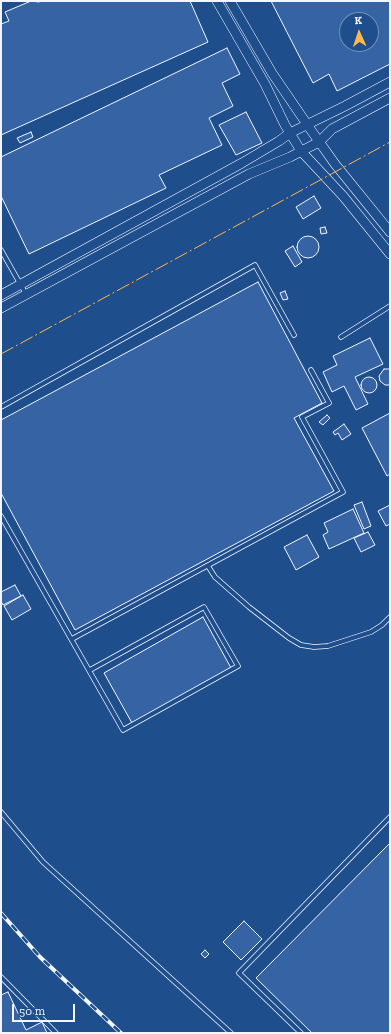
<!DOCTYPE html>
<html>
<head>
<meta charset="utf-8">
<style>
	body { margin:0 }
	#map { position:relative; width:391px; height:1034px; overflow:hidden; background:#1f4e8c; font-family:"Zilla Slab",serif }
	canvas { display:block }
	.frame { position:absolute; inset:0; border:2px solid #f2f6ff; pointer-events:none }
	.north { position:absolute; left:339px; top:12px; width:40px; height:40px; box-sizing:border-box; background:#1f4e8c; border:1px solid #7391ba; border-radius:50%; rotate:357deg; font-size:11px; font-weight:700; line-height:16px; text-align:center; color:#f2f6ff }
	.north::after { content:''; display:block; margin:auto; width:14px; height:18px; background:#ffb74d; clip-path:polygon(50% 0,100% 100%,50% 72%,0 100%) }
	.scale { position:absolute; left:12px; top:1004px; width:63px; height:18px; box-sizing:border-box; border:2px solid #f2f6ff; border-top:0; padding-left:5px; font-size:12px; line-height:14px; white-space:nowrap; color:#f2f6ff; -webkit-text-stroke:3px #1f4e8c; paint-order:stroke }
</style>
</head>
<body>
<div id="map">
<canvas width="391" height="1034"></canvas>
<div class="frame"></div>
<div class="north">K</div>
<div class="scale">50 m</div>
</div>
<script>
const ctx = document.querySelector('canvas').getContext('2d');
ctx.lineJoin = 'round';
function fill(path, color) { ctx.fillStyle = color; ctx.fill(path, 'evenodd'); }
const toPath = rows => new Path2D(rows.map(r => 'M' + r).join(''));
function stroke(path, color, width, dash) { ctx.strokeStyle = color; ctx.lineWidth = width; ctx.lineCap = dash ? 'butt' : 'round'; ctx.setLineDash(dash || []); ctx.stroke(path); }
const building = toPath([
	[31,1,39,2,41,1,190,1,208,42,1,135,1,24,9,21,5,12,31,1],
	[271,1,390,1,390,64,337,91,329,74,313,83,271,1],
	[347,20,371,20,371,44,347,44,347,20],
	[227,48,240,74,222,83,233,106,209,118,222,145,159,175,166,188,29,254,1,196,1,157,227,48],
	[246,112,262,143,236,155,219,125,246,112],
	[31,132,33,137,20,143,17,138,31,132],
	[314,196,321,208,303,219,296,207,314,196],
	[325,227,327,233,321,234,320,228,325,227],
	'297 247a11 11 0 1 1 22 0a11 11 0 1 1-22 0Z',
	[293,246,302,262,295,267,285,251,293,246],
	[258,282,322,403,294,418,334,491,75,630,1,493,1,420,258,282],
	[285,291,288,299,283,300,280,293,285,291],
	[370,338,383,364,355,377,368,404,356,410,344,386,332,392,323,372,337,365,333,356,370,338],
	[384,369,390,369,390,385,385,385,380,381,379,376,384,369],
	'361 385a8 8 0 1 1 16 0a8 8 0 1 1-16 0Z',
	[390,413,390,474,387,476,362,428,390,413],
	[327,415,330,418,323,425,319,422,327,415],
	[344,424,351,434,342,440,338,433,335,435,333,432,344,424],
	[362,502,371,526,364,529,354,505,362,502],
	[390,505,390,524,386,526,378,511,390,505],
	[353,509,364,533,329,549,323,535,328,532,324,523,353,509],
	[368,532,375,545,361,552,354,538,368,532],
	[307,535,319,557,296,570,284,547,307,535],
	[15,585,21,596,3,605,1,601,1,592,15,585],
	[23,595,31,609,12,620,4,606,23,595],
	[203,617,231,668,132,723,104,673,203,617],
	[390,843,390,1033,312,1033,256,978,390,843],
	[244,921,262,939,241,960,223,942,244,921],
	[205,950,209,954,205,958,201,954,205,950],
	[8,992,26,1030,42,1022,47,1033,1,1033,1,995,8,992]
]);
const service = toPath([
	[1,250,26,294],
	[341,337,390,306],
	[1,407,255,265,294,335],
	[1,516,123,730,238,666,204,607,90,670],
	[208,566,215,577,249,607,289,638,301,645,314,647,328,646,371,632,382,625,390,617],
	[72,639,343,492,302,417,329,403,311,370],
	[1,812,43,862,231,1033],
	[1,977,56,1033],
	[301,1033,239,973,390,817]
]);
const tertiary = toPath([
	[217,1,265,84,285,125,301,151,343,196,390,254],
	[230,1,272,73,313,133,335,164,390,232],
	[1,295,242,163,279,141,290,133,345,106,390,82],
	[1,308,249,174,290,157,319,142,332,129,390,98]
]);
const rail = toPath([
	[1,913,40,957,121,1033]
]);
const power = toPath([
	[1,354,390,142]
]);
fill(building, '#3563a3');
stroke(building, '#f2f6ff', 1);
stroke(service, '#f2f6ff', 5.5);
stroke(tertiary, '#f2f6ff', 10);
stroke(service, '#1f4e8c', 4);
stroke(tertiary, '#1f4e8c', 9);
stroke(rail, '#f2f6ff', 4);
stroke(rail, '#1f4e8c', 2.5, [8]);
stroke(power, '#ffb74d', 1, [14, 3, 2, 3]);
</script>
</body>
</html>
